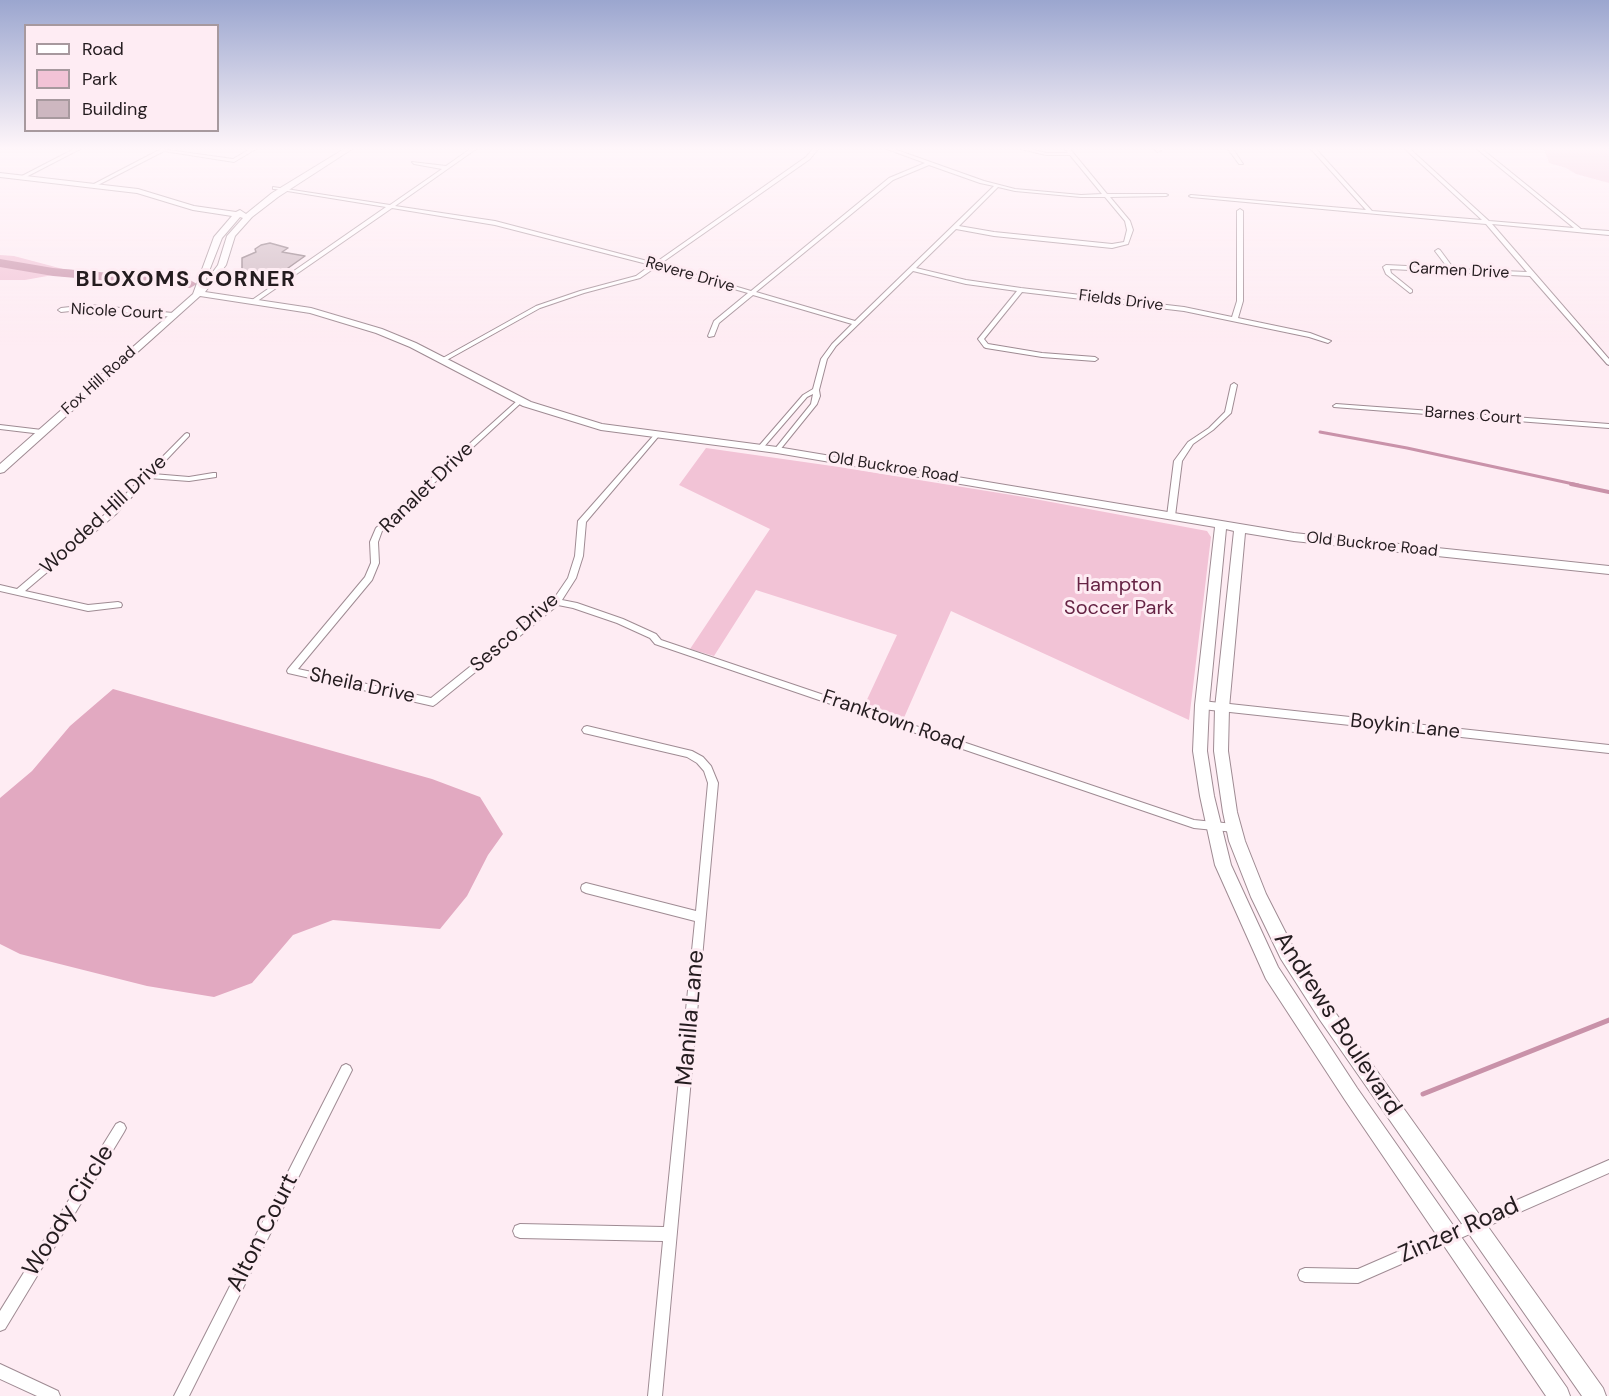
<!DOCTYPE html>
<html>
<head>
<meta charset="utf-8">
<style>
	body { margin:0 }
	#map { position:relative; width:1609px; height:1396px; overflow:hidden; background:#feecf3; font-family:"DM Sans",sans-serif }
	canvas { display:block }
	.legend { position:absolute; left:24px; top:24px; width:195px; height:108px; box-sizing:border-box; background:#feecf3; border:2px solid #a7999e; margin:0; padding:8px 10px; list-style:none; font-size:18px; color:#241c1f }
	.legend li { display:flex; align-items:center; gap:12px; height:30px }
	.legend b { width:30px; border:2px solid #a7999e }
</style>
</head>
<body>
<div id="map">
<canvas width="1609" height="1396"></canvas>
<ul class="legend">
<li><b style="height:8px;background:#fff"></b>Road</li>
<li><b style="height:16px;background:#f2c3d6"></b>Park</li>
<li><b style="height:16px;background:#cdb7c0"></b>Building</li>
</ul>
</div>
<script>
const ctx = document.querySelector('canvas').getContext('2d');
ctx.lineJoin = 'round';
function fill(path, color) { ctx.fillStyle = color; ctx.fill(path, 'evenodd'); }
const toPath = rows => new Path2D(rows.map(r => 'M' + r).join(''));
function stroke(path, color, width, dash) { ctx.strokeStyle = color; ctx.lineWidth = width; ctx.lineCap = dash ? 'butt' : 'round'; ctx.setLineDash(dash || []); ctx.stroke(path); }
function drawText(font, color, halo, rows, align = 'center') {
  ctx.font = font + ' "DM Sans",sans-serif'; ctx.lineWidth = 6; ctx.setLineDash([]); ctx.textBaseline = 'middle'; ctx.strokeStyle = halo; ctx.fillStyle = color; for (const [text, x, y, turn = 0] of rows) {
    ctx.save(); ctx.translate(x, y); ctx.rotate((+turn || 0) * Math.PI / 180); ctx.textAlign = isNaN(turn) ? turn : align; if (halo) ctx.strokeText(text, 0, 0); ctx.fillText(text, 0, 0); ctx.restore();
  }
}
const green = toPath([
	[1544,149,1609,149,1609,183,1576,174,1566,168,1549,163],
	[0,255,14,256,63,269,188,282,186,286,174,286,53,275,25,280,0,280],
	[706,448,839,467,1024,497,1207,531,1211,537,1189,720,951,611,903,720,864,706,897,635,756,590,714,656,690,649,770,529,679,485]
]);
const forest = toPath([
	[113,689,432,779,480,797,503,834,488,855,467,896,440,929,333,920,293,935,252,983,214,997,147,986,20,954,0,944,0,798,32,771,70,726]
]);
const streamFar2 = toPath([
	[1320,432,1407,448,1578,485]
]);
const streamFar1 = toPath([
	[1571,484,1609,492]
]);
const stream = toPath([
	[1423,1094,1609,1020]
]);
const river = toPath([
	[0,259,53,268,190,280,197,284,190,288,53,276,0,267,0,259]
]);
const building = toPath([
	[270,243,288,248,282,252,305,256,274,278,242,273,242,258,256,252,255,249,261,245,270,243]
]);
const street = toPath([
	[74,149,80,149,24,178,20,177,74,149],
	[161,149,233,159,250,149,256,149,234,162,164,151,96,186,92,185,161,149],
	[470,149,476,149,395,206,495,221,655,263,806,157,813,149,818,149,810,159,660,264,751,291,889,178,925,163,887,149,894,149,984,181,1015,189,1081,195,1102,194,1070,155,1046,155,1021,149,1031,149,1046,153,1068,153,1065,149,1070,149,1107,194,1166,194,1168,195,1166,196,1110,197,1130,221,1133,230,1128,244,1112,248,994,236,956,229,916,268,966,280,1021,288,1184,307,1232,317,1237,301,1237,211,1240,209,1243,211,1243,301,1238,318,1310,333,1331,341,1328,343,1309,337,1184,311,1022,292,984,339,988,344,1042,353,1095,357,1098,359,1095,361,1042,357,986,348,984,347,978,339,1017,291,966,284,913,271,836,346,827,359,819,390,820,396,817,404,779,451,777,452,774,450,811,404,813,394,807,397,763,448,759,448,758,447,803,395,813,389,821,359,832,344,852,324,753,295,719,323,714,336,709,337,708,336,714,321,748,293,656,267,640,278,584,293,540,308,445,361,441,361,441,359,536,306,580,291,636,276,651,265,495,225,392,208,256,302,252,302,252,300,386,207,275,189,273,189,273,187,390,205,442,169,414,164,412,162,446,166,470,149],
	[929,165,980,183,994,186,855,321,756,292,893,180,929,165],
	[998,187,1015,191,1081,197,1105,197,1125,221,1127,230,1124,242,1112,244,994,232,959,226,998,187],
	[1155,149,1160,149,1161,151,1157,152,1155,149],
	[1228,149,1233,149,1243,164,1239,164,1228,149],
	[1311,149,1316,149,1372,211,1482,220,1405,149,1410,149,1489,221,1574,228,1477,149,1482,149,1581,229,1609,231,1609,235,1492,224,1609,359,1609,365,1607,364,1530,276,1390,269,1391,273,1412,290,1412,292,1410,293,1386,274,1383,267,1386,265,1448,268,1435,251,1438,249,1440,250,1454,269,1527,272,1486,224,1191,197,1189,196,1191,195,1366,210,1311,149],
	[89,305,173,313,176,315,173,317,89,309,61,312,58,310,61,308,89,305],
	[1234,383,1237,385,1231,413,1213,430,1193,444,1182,461,1175,516,1174,518,1168,518,1167,516,1174,461,1188,442,1209,428,1225,412,1231,385,1234,383],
	[520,399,523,401,522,402,382,531,378,542,379,563,372,580,298,669,431,698,553,600,568,578,575,556,578,521,654,435,656,434,659,436,658,437,586,522,583,556,576,578,562,600,577,603,623,619,656,634,661,640,1194,820,1234,824,1238,825,1239,828,1238,831,1234,832,1194,828,655,644,650,638,617,623,573,608,558,605,436,704,433,706,288,673,287,671,288,669,365,577,371,563,370,542,376,528,518,400,520,399],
	[1336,404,1609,424,1609,428,1334,407,1333,406,1336,404],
	[0,425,42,430,45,432,42,434,0,429,0,425],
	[187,433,189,434,189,436,153,474,189,477,213,473,216,473,216,477,189,481,149,478,116,514,25,591,88,605,118,602,121,603,122,605,121,607,88,611,0,591,0,585,17,589,110,510,185,434,187,433],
	[1202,701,1609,745,1609,753,1202,709,1199,708,1197,705,1199,702,1202,701],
	[587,726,692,751,703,757,711,766,718,783,662,1396,648,1396,663,1241,520,1238,515,1236,513,1231,515,1226,520,1224,664,1227,695,921,586,893,582,891,581,888,582,885,586,883,696,911,708,783,704,771,697,763,687,757,584,733,582,730,584,727,587,726],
	[346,1064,350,1066,352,1070,189,1396,174,1396,342,1066,346,1064],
	[120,1122,124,1124,126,1128,124,1132,5,1329,0,1331,0,1311,116,1124,120,1122],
	[1609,1160,1609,1173,1358,1283,1305,1282,1300,1280,1298,1275,1300,1270,1305,1268,1358,1269,1609,1160],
	[0,1364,58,1391,60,1396,37,1396,0,1379,0,1364]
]);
const secondary = toPath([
	[344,149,352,149,278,197,252,217,235,236,226,265,205,292,311,308,382,329,416,343,531,402,602,424,777,447,1294,533,1609,566,1609,574,1294,541,1245,533,1229,708,1228,751,1237,812,1245,841,1266,894,1293,947,1332,1008,1603,1388,1606,1396,1582,1396,1320,1020,1281,959,1251,897,1229,841,1223,812,1214,751,1215,708,1234,531,1226,529,1209,705,1207,751,1214,796,1231,865,1278,967,1357,1088,1567,1388,1570,1396,1546,1396,1345,1100,1266,979,1215,865,1200,796,1193,751,1195,705,1215,527,777,453,601,430,523,406,410,347,376,333,310,313,200,296,4,472,0,473,0,464,193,294,214,237,232,216,193,210,137,193,0,177,0,173,138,189,194,206,236,212,240,210,246,214,272,193,344,149],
	[240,217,243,218,227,236,218,265,204,284,222,238,240,217]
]);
const farStreetnames = [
	["Carmen Drive",1459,271,3],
	["Revere Drive",690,275,16],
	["Fields Drive",1121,301,7],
	["Nicole Court",117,312,3],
	["Fox Hill Road",99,381,-42],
	["Barnes Court",1473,416,4],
	["Old Buckroe Road",893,468,9],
	["Old Buckroe Road",1372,545,6]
];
const streetNames = [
	["Ranalet Drive",427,488,-44],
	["Wooded Hill Drive",104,515,-43],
	["Sesco Drive",515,633,-41],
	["Sheila Drive",362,686,12],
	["Franktown Road",893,721,19],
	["Boykin Lane",1405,727,6]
];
const parkNames = [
	["Hampton",1119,586],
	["Soccer Park",1119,609]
];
const farDistrictnames = [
	["BLOXOMS CORNER",186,280]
];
const nearStreetnames = [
	["Manilla Lane",691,1018,-85],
	["Andrews Boulevard",1337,1024,57],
	["Woody Circle",69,1211,-58],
	["Zinzer Road",1459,1231,-24],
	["Alton Court",263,1233,-63]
];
fill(green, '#f2c3d6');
fill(forest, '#e2a9c1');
stroke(streamFar2, '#c992a9', 3);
stroke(streamFar1, '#c992a9', 4);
stroke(stream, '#c992a9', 5);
fill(river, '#c992a9');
fill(building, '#cdb7c0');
stroke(building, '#88747c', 1.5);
stroke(street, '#9f8b93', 2);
stroke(secondary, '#9f8b93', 2);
fill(street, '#fff');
fill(secondary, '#fff');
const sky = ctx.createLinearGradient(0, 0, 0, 345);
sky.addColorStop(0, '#9ba6cf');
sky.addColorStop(0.43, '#fff6fa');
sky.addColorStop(1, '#fff6fa00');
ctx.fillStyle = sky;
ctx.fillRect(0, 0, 1609, 345);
drawText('16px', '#241c1f', '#feecf3', farStreetnames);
drawText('20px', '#241c1f', '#feecf3', streetNames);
drawText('20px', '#662445', '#feecf3', parkNames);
ctx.letterSpacing = '1.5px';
drawText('bold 22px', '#241c1f', '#feecf3', farDistrictnames);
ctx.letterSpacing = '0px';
drawText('24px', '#241c1f', '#feecf3', nearStreetnames);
</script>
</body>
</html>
